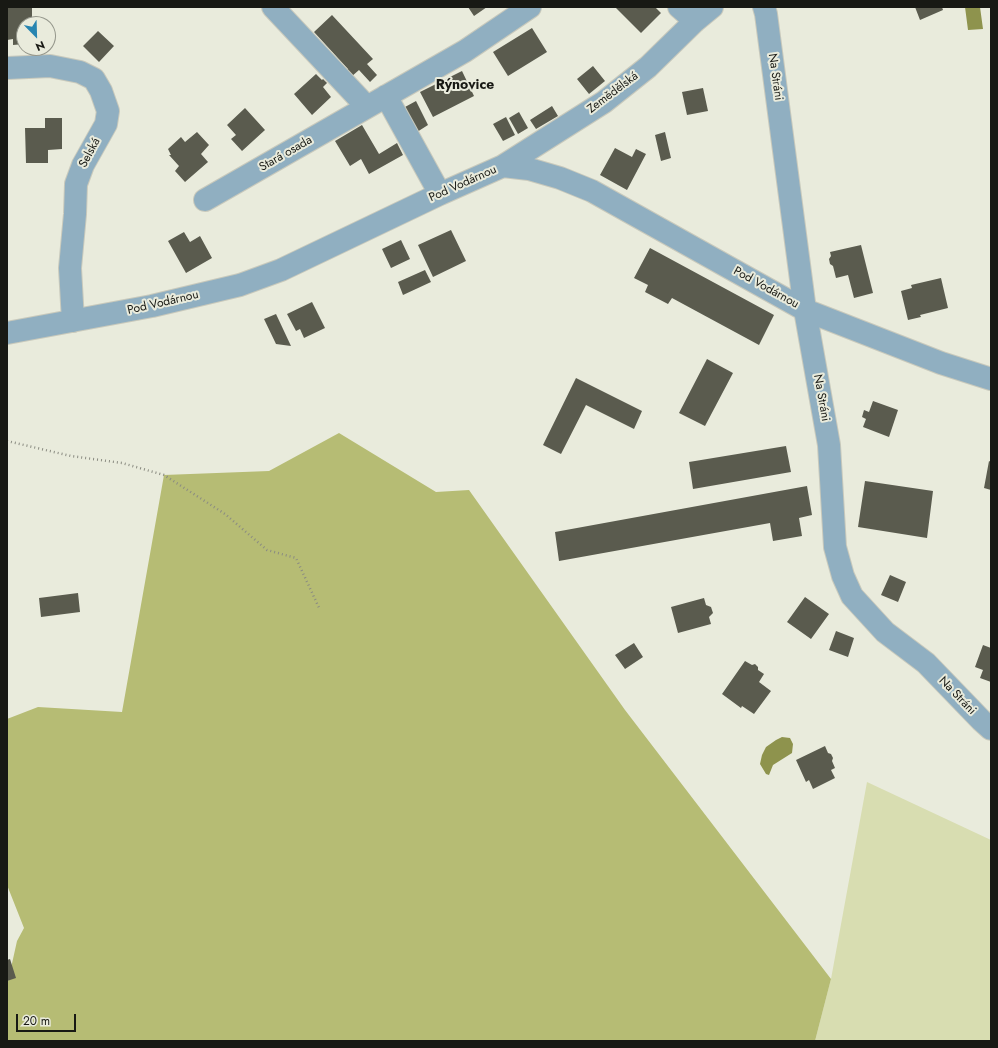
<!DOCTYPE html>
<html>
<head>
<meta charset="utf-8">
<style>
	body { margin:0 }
	#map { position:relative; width:998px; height:1048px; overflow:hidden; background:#e9ebdc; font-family:Jost,sans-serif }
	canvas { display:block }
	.frame { position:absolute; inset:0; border:8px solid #181914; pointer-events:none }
	.north { position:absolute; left:16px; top:16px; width:40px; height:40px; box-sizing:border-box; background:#e9ebdc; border:1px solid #95978c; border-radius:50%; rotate:157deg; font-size:11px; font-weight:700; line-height:16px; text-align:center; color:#181914 }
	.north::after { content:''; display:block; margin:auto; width:14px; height:18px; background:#2785b1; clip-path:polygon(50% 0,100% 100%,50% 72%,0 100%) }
	.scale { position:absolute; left:16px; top:1014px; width:60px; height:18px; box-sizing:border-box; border:2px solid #181914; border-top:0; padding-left:5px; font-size:12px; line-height:14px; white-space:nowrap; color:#181914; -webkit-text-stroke:3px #e9ebdc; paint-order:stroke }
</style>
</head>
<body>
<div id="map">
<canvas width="998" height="1048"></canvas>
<div class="frame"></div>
<div class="north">N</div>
<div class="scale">20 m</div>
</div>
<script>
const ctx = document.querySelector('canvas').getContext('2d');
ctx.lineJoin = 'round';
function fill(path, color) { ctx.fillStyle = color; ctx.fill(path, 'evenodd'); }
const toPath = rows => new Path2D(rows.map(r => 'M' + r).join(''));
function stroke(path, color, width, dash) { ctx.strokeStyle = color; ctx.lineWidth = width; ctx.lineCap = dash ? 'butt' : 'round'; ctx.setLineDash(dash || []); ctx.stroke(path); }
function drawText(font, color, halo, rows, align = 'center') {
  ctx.font = font + ' Jost,sans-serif'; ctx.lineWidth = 4; ctx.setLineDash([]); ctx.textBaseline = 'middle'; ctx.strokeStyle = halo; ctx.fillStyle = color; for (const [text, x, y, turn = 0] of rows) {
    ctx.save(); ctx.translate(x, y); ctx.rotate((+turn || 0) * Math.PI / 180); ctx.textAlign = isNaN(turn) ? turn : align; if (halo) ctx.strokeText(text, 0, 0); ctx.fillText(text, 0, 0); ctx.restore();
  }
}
const green = toPath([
	[867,782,991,840,991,1041,815,1041,831,979]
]);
const forest = toPath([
	[339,433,436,492,469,490,625,710,831,979,815,1041,7,1041,7,986,17,941,24,928,7,885,7,719,38,707,122,712,164,475,269,471]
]);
const water = toPath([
	[965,7,980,7,983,29,968,30],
	[782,737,790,738,793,744,792,753,773,765,769,775,766,774,760,764,762,755,766,747,776,740]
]);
const building = toPath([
	[7,7,32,7,32,24,24,24,24,44,13,45,13,39,7,40],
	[468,7,487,7,474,16],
	[615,7,655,7,661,13,641,33],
	[915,7,942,7,943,10,920,20],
	[332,15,373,59,367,64,377,75,370,82,359,70,351,77,346,71,348,69,314,32],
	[532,28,547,52,508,76,493,52],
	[98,31,114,46,99,62,83,46],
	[593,66,605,81,589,94,577,79],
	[462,71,474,96,433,117,420,92],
	[316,74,322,80,323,79,327,83,323,87,331,97,312,115,294,94],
	[703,88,708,111,687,115,682,92],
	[416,101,428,125,417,132,405,107],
	[552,106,558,116,536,129,530,120],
	[245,108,265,130,242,151,231,139,236,135,227,125],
	[519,112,528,128,518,134,509,118],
	[506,117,515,135,503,141,493,124],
	[45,118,62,118,62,149,48,150,48,163,26,163,25,128,45,128],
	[362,125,379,154,397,143,403,155,369,174,361,159,350,166,335,141],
	[197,132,209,145,201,154,208,162,185,182,175,171,179,166,169,155,171,155,168,149,181,137,185,142],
	[665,132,671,158,661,161,655,135],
	[615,148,632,157,636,149,646,154,627,190,600,175],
	[451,230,466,261,433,277,418,245],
	[184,232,190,242,200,236,212,258,186,273,168,241],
	[401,240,410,259,391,268,382,249],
	[861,245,873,293,854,298,848,275,836,278,833,266,830,264,829,259,831,256,830,252],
	[650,248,774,315,759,345,672,298,668,304,645,292,648,285,634,278],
	[425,270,431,282,403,295,398,282],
	[941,278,948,308,920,315,921,317,908,320,901,291,912,288,911,285],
	[312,302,325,328,304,338,300,329,296,331,287,314],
	[276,314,291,346,276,344,264,319],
	[707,359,733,373,705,426,679,413],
	[576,378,642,411,634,429,586,405,561,454,543,445],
	[873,401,898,410,889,437,863,427,866,419,862,417,864,410,869,412],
	[786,446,791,472,693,489,689,462],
	[989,461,991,462,991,490,984,488],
	[865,481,933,491,927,538,858,527],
	[807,486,812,515,799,518,802,536,773,541,770,523,559,561,555,532],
	[890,575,906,582,898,602,881,595],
	[78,593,80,612,41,617,39,598],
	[805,597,829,614,811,639,787,622],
	[704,598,706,605,711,607,713,613,709,617,711,624,678,633,671,607],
	[836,631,854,638,848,657,829,650],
	[634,643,643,657,625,669,615,655],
	[983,645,991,648,991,682,980,678,983,670,975,667],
	[745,661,752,665,755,664,758,667,758,670,764,674,759,682,771,691,754,714,742,706,741,708,722,694],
	[825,746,828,753,831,754,833,758,832,761,835,768,831,770,835,778,813,789,809,780,806,782,796,760],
	[10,959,16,978,7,981,7,960]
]);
const path = toPath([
	[7,441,71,456,122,463,164,475,225,514,267,550,296,558,320,610]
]);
const minor = toPath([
	[273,7,367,107],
	[679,7,695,21],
	[764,7,766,14,805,310,829,445,835,547,843,576,852,596,885,632,926,663,981,720,991,729],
	[7,68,50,66,80,72,94,79,101,91,108,111,106,124,83,165,76,184,75,214,70,268,73,321],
	[386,96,440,194],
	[503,166,529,169,560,178,592,191,805,310,941,363,991,379],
	[205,200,465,51,530,7],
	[7,333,152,306,240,285,281,270,440,194,503,166,604,102,648,67,695,21,712,7]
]);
const streetNames = [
	["Na Stráni",775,77,82],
	["Zemědělská",613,93,-37],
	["Selská",90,153,-62],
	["Stará osada",286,154,-30],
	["Pod Vodárnou",463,184,-24],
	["Pod Vodárnou",766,288,29],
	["Pod Vodárnou",163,303,-13],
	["Na Stráni",821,398,80],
	["Na Stráni",957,696,46]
];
const quarterNames = [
	["Rýnovice",465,86]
];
fill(green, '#d8ddb1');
fill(forest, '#b6bc74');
fill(water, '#8e934d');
fill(building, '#5a5b4e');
stroke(minor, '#c8c9bc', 24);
stroke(path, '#8b8c82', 2.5, [1, 3]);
stroke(minor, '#90afc1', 22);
drawText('12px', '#181914', '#e9ebdc', streetNames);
drawText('bold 14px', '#181914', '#e9ebdc', quarterNames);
</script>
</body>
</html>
